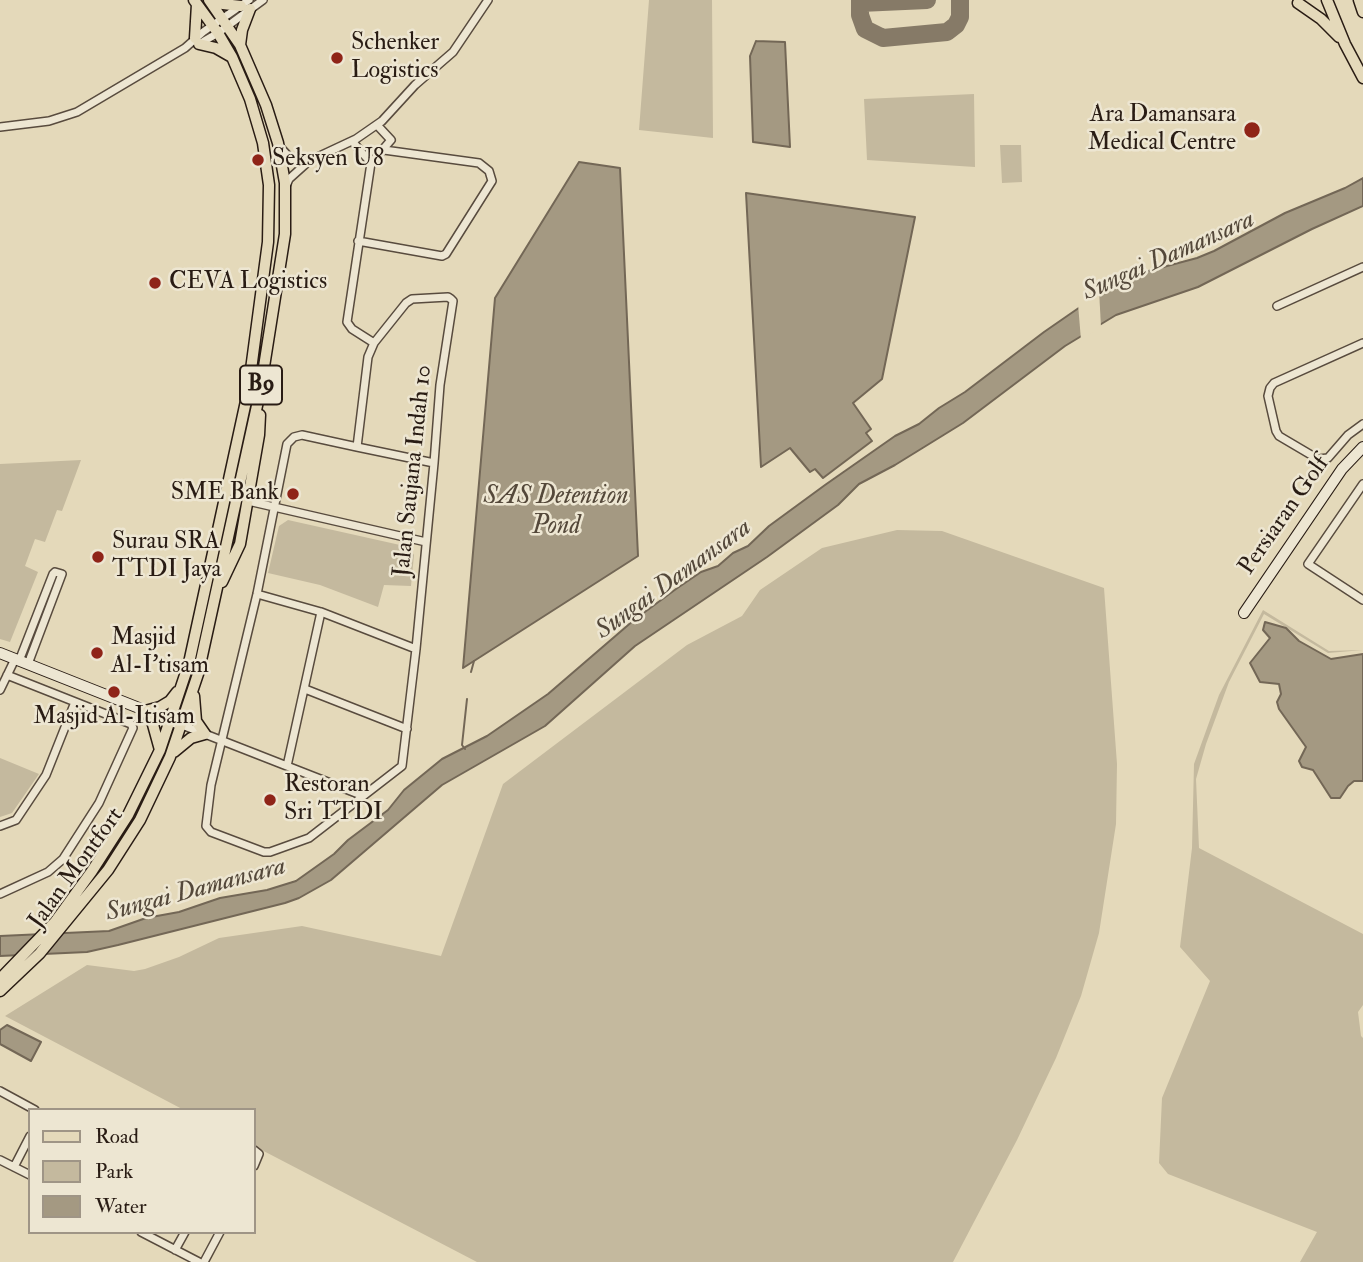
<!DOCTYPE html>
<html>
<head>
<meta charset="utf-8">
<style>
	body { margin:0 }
	#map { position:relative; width:1363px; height:1262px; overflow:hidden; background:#e4d9ba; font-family:"IM FELL Double Pica",serif }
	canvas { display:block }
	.legend { position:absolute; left:28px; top:1108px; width:228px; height:126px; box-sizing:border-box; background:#ede6d2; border:2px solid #9f9586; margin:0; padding:9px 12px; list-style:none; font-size:21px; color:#291c14 }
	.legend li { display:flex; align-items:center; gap:14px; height:35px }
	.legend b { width:35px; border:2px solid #9f9586 }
</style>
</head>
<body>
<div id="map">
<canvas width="1363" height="1262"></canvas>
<ul class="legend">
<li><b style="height:9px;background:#e4d9ba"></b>Road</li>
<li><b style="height:19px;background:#c4b99e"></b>Park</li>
<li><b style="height:19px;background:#a49982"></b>Water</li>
</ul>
</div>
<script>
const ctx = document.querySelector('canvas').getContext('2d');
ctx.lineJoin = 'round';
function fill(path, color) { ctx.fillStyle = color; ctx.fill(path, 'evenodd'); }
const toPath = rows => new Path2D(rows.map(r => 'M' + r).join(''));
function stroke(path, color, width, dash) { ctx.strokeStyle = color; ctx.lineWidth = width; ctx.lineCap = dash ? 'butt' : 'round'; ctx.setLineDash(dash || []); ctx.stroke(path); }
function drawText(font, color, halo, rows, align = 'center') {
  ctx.font = font + ' "IM FELL Double Pica",serif'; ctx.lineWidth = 5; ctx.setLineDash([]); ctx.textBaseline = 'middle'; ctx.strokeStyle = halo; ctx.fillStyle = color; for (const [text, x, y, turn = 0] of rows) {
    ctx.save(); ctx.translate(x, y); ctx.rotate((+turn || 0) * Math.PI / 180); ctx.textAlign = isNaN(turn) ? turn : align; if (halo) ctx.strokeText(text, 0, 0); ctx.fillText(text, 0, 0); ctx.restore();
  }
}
const green = toPath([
	[649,0,712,0,713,138,639,130],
	[974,94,975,167,867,160,864,99],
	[1000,145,1021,145,1022,182,1002,183],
	[81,460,62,511,57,510,45,542,35,539,25,566,38,572,10,642,0,639,0,464],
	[288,520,409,547,414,555,411,586,384,585,378,607,320,585,268,573,279,526],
	[897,530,942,531,1104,588,1117,764,1116,824,1099,933,1081,996,1056,1058,1017,1140,953,1262,477,1262,254,1146,254,1110,184,1110,5,1016,87,965,134,971,145,969,179,957,219,938,302,926,441,956,503,784,687,645,742,616,760,590,822,548],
	[1263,610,1329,651,1363,650,1328,653,1264,614,1229,682,1206,744,1196,779,1199,848,1363,934,1363,1005,1358,1012,1361,1036,1363,1038,1363,1262,1300,1262,1317,1232,1168,1174,1159,1163,1162,1098,1210,981,1180,947,1192,848,1194,764,1219,695],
	[0,758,39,774,12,813,0,817]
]);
const water = toPath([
	[756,41,785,42,790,147,753,142,750,56,756,41],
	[579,162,620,168,638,556,463,668,495,298,579,162],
	[1363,178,1363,206,1312,229,1198,287,1116,315,1065,346,963,423,895,465,859,484,838,505,767,557,635,646,545,726,442,785,331,880,299,898,285,903,118,945,87,952,0,956,0,936,109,931,146,918,179,912,220,898,267,890,296,881,334,854,348,840,388,810,404,790,442,759,487,736,548,694,634,620,676,589,701,572,718,566,733,553,748,546,769,526,825,485,895,436,919,424,939,408,965,392,1044,332,1109,287,1141,273,1197,258,1214,251,1285,213,1345,188,1363,178],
	[746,193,915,217,882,379,853,403,871,429,866,433,872,441,823,478,815,469,810,472,790,448,761,467,746,193],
	[1265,622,1286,628,1299,641,1331,659,1363,654,1363,781,1354,781,1348,786,1340,798,1331,798,1313,770,1302,767,1299,761,1306,747,1279,709,1277,702,1281,694,1279,684,1260,682,1250,663,1270,638,1263,630,1265,622],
	[7,1025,41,1042,31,1061,0,1044,0,1030,7,1025]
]);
const pier = toPath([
	[1099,290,1101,327,1081,340,1078,304]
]);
const stream = toPath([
	[471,672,474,661],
	[465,749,462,745,467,699]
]);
const taxiway = toPath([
	[860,0,860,15,865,29,883,38,947,32,956,25,960,17,960,0],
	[860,3,927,0]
]);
const street = toPath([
	[199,44,218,33,263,0],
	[0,127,49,121,77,112,185,48,203,32,249,0],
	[352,141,371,163,391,140,377,125],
	[280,147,292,160,307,161],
	[371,163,347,322,352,329,374,343],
	[286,186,289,179,309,161,356,139,382,121,415,85,453,52,488,0],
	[358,241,442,256,446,254,492,181,489,171,479,163,384,150],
	[1277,306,1363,267],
	[1363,343,1274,383,1270,388,1268,396,1276,431,1279,436,1318,459,1328,458,1348,435,1363,424],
	[357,447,368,357,374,343,406,303,412,299,448,297,451,299,453,301,440,385,434,463,416,649,402,766,309,838,270,852,264,852,211,832,206,826,211,785,257,594,287,444,294,437,302,435,357,447,434,463],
	[1363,484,1308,564,1363,600],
	[248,501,426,542],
	[257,594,321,612,416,649],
	[19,661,53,574,55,572,62,574,28,664],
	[305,689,407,729],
	[0,690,15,659],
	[182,725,361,795],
	[287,766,321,612],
	[0,826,16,820,46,775,75,702],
	[0,894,48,872,63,859,99,803,133,728,131,724,7,675],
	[0,1091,35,1110],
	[254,1150,259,1154,254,1166],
	[0,1160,30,1175],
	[14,1167,30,1136],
	[141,1232,199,1262],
	[175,1250,185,1232],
	[204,1262,220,1232]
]);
const secondary = toPath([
	[1244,613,1342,469,1363,447],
	[0,653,182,725]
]);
const primary = toPath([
	[211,0,223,4,241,6],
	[1327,0,1345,44,1363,78],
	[1359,0,1363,12],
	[1298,3,1321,19,1339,37],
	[195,38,197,4],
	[199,44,216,48,230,56],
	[240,45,242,30,250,9],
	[222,582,240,544,259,435,260,415],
	[160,750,152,721,145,711,160,707,170,701,177,692],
	[174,752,191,738,205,734,196,721,194,696],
	[0,979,55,922,92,871,128,815,160,750,189,663,248,392,268,242,269,185,263,143,250,99,232,57,218,33,194,0],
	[0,991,40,953,108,870,140,820,170,757,198,674,260,392,285,234,285,183,278,143,266,105,240,45,209,0]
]);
const markers = [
	[337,58,7,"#8f2418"],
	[1252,130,9,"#8f2418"],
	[258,160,7,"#8f2418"],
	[155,283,7,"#8f2418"],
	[293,494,7,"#8f2418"],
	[98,557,7,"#8f2418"],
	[97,653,7,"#8f2418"],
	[114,692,7,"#8f2418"],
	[270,800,7,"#8f2418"]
];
const shields = [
	[261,385,42]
];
const shieldNames = [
	["B9",261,385]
];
const poiNames = [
	["Schenker",351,44],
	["Logistics",351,72],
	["Ara Damansara",1236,116,"right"],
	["Medical Centre",1236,144,"right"],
	["Seksyen U8",272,160],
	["CEVA Logistics",169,283],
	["SME Bank",279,494,"right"],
	["Surau SRA",112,543],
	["TTDI Jaya",112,571],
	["Masjid",111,639],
	["Al-I'tisam",111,667],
	["Masjid Al-Itisam",114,718,"center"],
	["Restoran",284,786],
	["Sri TTDI",284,814]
];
const streetNames = [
	["Jalan Saujana Indah 10",414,471,-84],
	["Persiaran Golf",1285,516,-55],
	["Jalan Montfort",77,869,-54]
];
const waterNames = [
	["Sungai Damansara",1169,257,-24],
	["SAS Detention",556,497],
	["Pond",556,527],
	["Sungai Damansara",674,580,-36],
	["Sungai Damansara",196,891,-15]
];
fill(green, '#c4b99e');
fill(water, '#a49982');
stroke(water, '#736756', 2);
fill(pier, '#e4d9ba');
stroke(stream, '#736756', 2);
stroke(taxiway, '#867a67', 18);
stroke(street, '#584b3e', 10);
stroke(secondary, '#291c14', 12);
stroke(primary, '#291c14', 13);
stroke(street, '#ede6d2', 7);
stroke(secondary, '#ede6d2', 10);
stroke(primary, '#e4d9ba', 10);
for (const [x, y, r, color] of markers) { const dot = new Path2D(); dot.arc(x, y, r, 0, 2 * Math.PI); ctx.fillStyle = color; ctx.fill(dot); stroke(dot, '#ede6d2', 2.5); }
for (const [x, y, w] of shields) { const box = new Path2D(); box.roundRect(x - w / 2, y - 19.5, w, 39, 5); ctx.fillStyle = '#ede6d2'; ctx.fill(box); stroke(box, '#291c14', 2); }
drawText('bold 23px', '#291c14', null, shieldNames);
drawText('24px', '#291c14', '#ede6d2', poiNames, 'left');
drawText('24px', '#291c14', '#ede6d2', streetNames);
drawText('italic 26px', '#54483a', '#ede6d2', waterNames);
</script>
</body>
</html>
